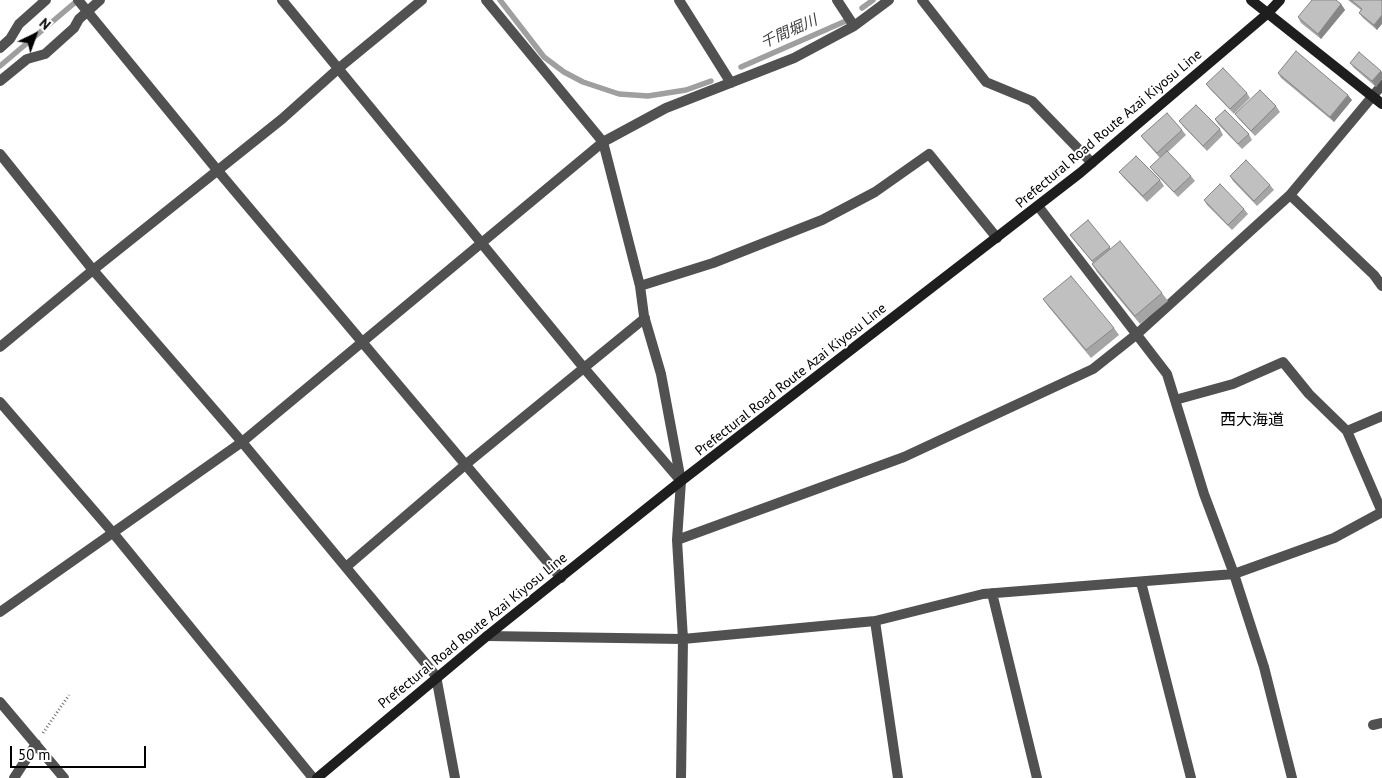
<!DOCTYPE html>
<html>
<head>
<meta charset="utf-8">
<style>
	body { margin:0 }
	#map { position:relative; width:1382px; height:778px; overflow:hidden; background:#fff; font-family:"PT Sans",sans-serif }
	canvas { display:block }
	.north { position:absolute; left:10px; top:10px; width:50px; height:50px; -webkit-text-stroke:4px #fff; paint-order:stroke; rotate:42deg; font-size:14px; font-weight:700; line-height:20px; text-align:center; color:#000 }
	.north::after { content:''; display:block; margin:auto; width:18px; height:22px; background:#000; clip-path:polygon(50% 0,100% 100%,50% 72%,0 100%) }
	.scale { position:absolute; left:10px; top:746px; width:136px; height:22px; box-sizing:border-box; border:2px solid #000; border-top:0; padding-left:6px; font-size:15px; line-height:18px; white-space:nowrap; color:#000; -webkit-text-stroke:4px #fff; paint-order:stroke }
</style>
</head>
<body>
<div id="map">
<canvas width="1382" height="778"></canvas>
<div class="north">N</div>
<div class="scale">50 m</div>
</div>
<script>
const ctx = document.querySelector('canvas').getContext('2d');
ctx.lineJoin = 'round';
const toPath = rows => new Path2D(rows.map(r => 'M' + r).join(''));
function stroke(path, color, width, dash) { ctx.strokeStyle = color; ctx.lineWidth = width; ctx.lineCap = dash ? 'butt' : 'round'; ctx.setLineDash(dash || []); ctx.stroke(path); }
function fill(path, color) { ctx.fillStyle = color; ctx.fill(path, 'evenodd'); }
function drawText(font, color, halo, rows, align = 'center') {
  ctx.font = font + ' "PT Sans","Noto Sans JP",sans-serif'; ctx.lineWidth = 4; ctx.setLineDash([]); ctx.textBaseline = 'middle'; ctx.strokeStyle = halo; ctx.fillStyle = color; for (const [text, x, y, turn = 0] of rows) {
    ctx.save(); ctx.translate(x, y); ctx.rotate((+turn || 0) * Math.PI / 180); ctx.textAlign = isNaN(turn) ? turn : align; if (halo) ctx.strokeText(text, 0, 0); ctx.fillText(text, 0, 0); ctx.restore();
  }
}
const stream = toPath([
	[500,0,544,57,564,72,583,82,619,94,648,96,686,90,711,81],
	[862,8,873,0],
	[0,66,78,0],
	[741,67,848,20]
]);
const path = toPath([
	[43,733,69,695]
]);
const street = toPath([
	[78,0,218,171,561,578],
	[282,0,584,368,680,480],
	[486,0,603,142,640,286,644,316,661,374,681,481,677,540,683,639,681,778],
	[679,0,731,83],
	[837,0,854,26],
	[922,0,986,82,1032,101,1092,163],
	[0,48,10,39,19,24,46,0],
	[0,81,27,59,45,54,74,28,79,19,100,0],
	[0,154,93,270,242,442,436,676,455,778],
	[1290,195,1374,275,1382,286],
	[1038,206,1167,374,1204,494,1234,574,1264,667,1292,778],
	[640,286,713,263,822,220,875,192,929,154,997,238],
	[0,347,93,270,282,119,339,68,422,0],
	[1175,400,1233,384,1283,362,1309,394,1347,431,1382,512],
	[0,402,114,534,313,778],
	[1347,431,1382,416],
	[677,540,904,457,1093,369,1137,334,1290,195,1382,85],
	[346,567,465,465,645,318],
	[1141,582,1191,778],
	[992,593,1037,778],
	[0,612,242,442,603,142,666,108,794,58,854,26,889,0],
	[875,621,898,778],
	[487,636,683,639,875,621,983,594,1234,574,1334,538,1382,512],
	[0,702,64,778],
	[1373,725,1382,723],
	[14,778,36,744]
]);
const secondary = toPath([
	[1251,0,1382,104],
	[317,778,487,636,681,481,1080,173,1267,14,1280,0]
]);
const wall = toPath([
	[1348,0,1382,0,1377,30,1363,18,1359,13,1361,10],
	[1341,4,1345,10,1321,39,1301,23,1298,17],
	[1350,63,1382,72,1382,79,1376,87,1354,68],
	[1278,73,1352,100,1334,122,1281,78],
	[1206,84,1247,93,1250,98,1234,114,1210,89],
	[1276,106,1280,112,1255,136,1239,119,1235,114],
	[1215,119,1249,134,1252,140,1242,149,1218,124],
	[1179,121,1220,129,1223,135,1207,151,1183,126],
	[1182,130,1186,135,1168,152,1191,176,1195,181,1178,197,1154,172,1150,167,1160,158,1145,141,1141,136],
	[1119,172,1160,180,1164,186,1147,202,1123,177],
	[1230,176,1270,185,1274,190,1257,206,1233,181],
	[1204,200,1244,209,1248,214,1232,230,1207,205],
	[1088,220,1111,249,1162,293,1168,301,1140,324,1097,272,1092,264,1093,263,1070,235],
	[1043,299,1114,328,1119,335,1091,358,1048,306]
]);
const shadedWall = toPath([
	[1341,4,1345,10,1321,39,1318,34],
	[1382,15,1382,24,1377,30,1374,25],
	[1381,71,1382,72,1382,79,1376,87,1372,81],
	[1348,95,1352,100,1334,122,1330,117]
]);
const building = toPath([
	[1312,0,1336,0,1341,4,1318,34,1298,17,1312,0],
	[1351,0,1382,0,1382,15,1374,25,1359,13,1362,9,1351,0],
	[1296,51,1348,95,1330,117,1278,73,1296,51],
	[1359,52,1381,71,1372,81,1350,63,1359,52],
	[1223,68,1247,93,1230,109,1206,84,1223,68],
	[1260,90,1276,106,1251,131,1235,114,1260,90],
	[1196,105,1220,129,1203,146,1179,121,1196,105],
	[1225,110,1249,134,1238,144,1215,119,1225,110],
	[1167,113,1182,130,1157,153,1141,136,1167,113],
	[1167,151,1191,176,1174,192,1150,167,1167,151],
	[1136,156,1160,180,1143,196,1119,172,1136,156],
	[1246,160,1270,185,1254,201,1230,176,1246,160],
	[1220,184,1244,209,1228,225,1204,200,1220,184],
	[1088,220,1110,247,1092,261,1070,235,1088,220],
	[1120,241,1162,293,1135,316,1092,264,1120,241],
	[1071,276,1114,328,1086,350,1043,299,1071,276]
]);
const streetNames = [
	["Prefectural Road Route Azai Kiyosu Line",1109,129,-40],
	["Prefectural Road Route Azai Kiyosu Line",791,380,-38],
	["Prefectural Road Route Azai Kiyosu Line",473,631,-39]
];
const waterNames = [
	["千間堀川",789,32,-24]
];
const quarterNames = [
	["西大海道",1252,420]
];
stroke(stream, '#9f9f9f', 5.5);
stroke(path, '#737373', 3, [1, 2.5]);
stroke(street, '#515151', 10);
stroke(secondary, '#1e1e1e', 10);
fill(wall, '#a5a5a5');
fill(shadedWall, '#868686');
fill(building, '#c0c0c0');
stroke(building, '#868686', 1);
drawText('14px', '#000', '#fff', streetNames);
drawText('italic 15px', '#404040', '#fff', waterNames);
drawText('16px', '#000', '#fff', quarterNames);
</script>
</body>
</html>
